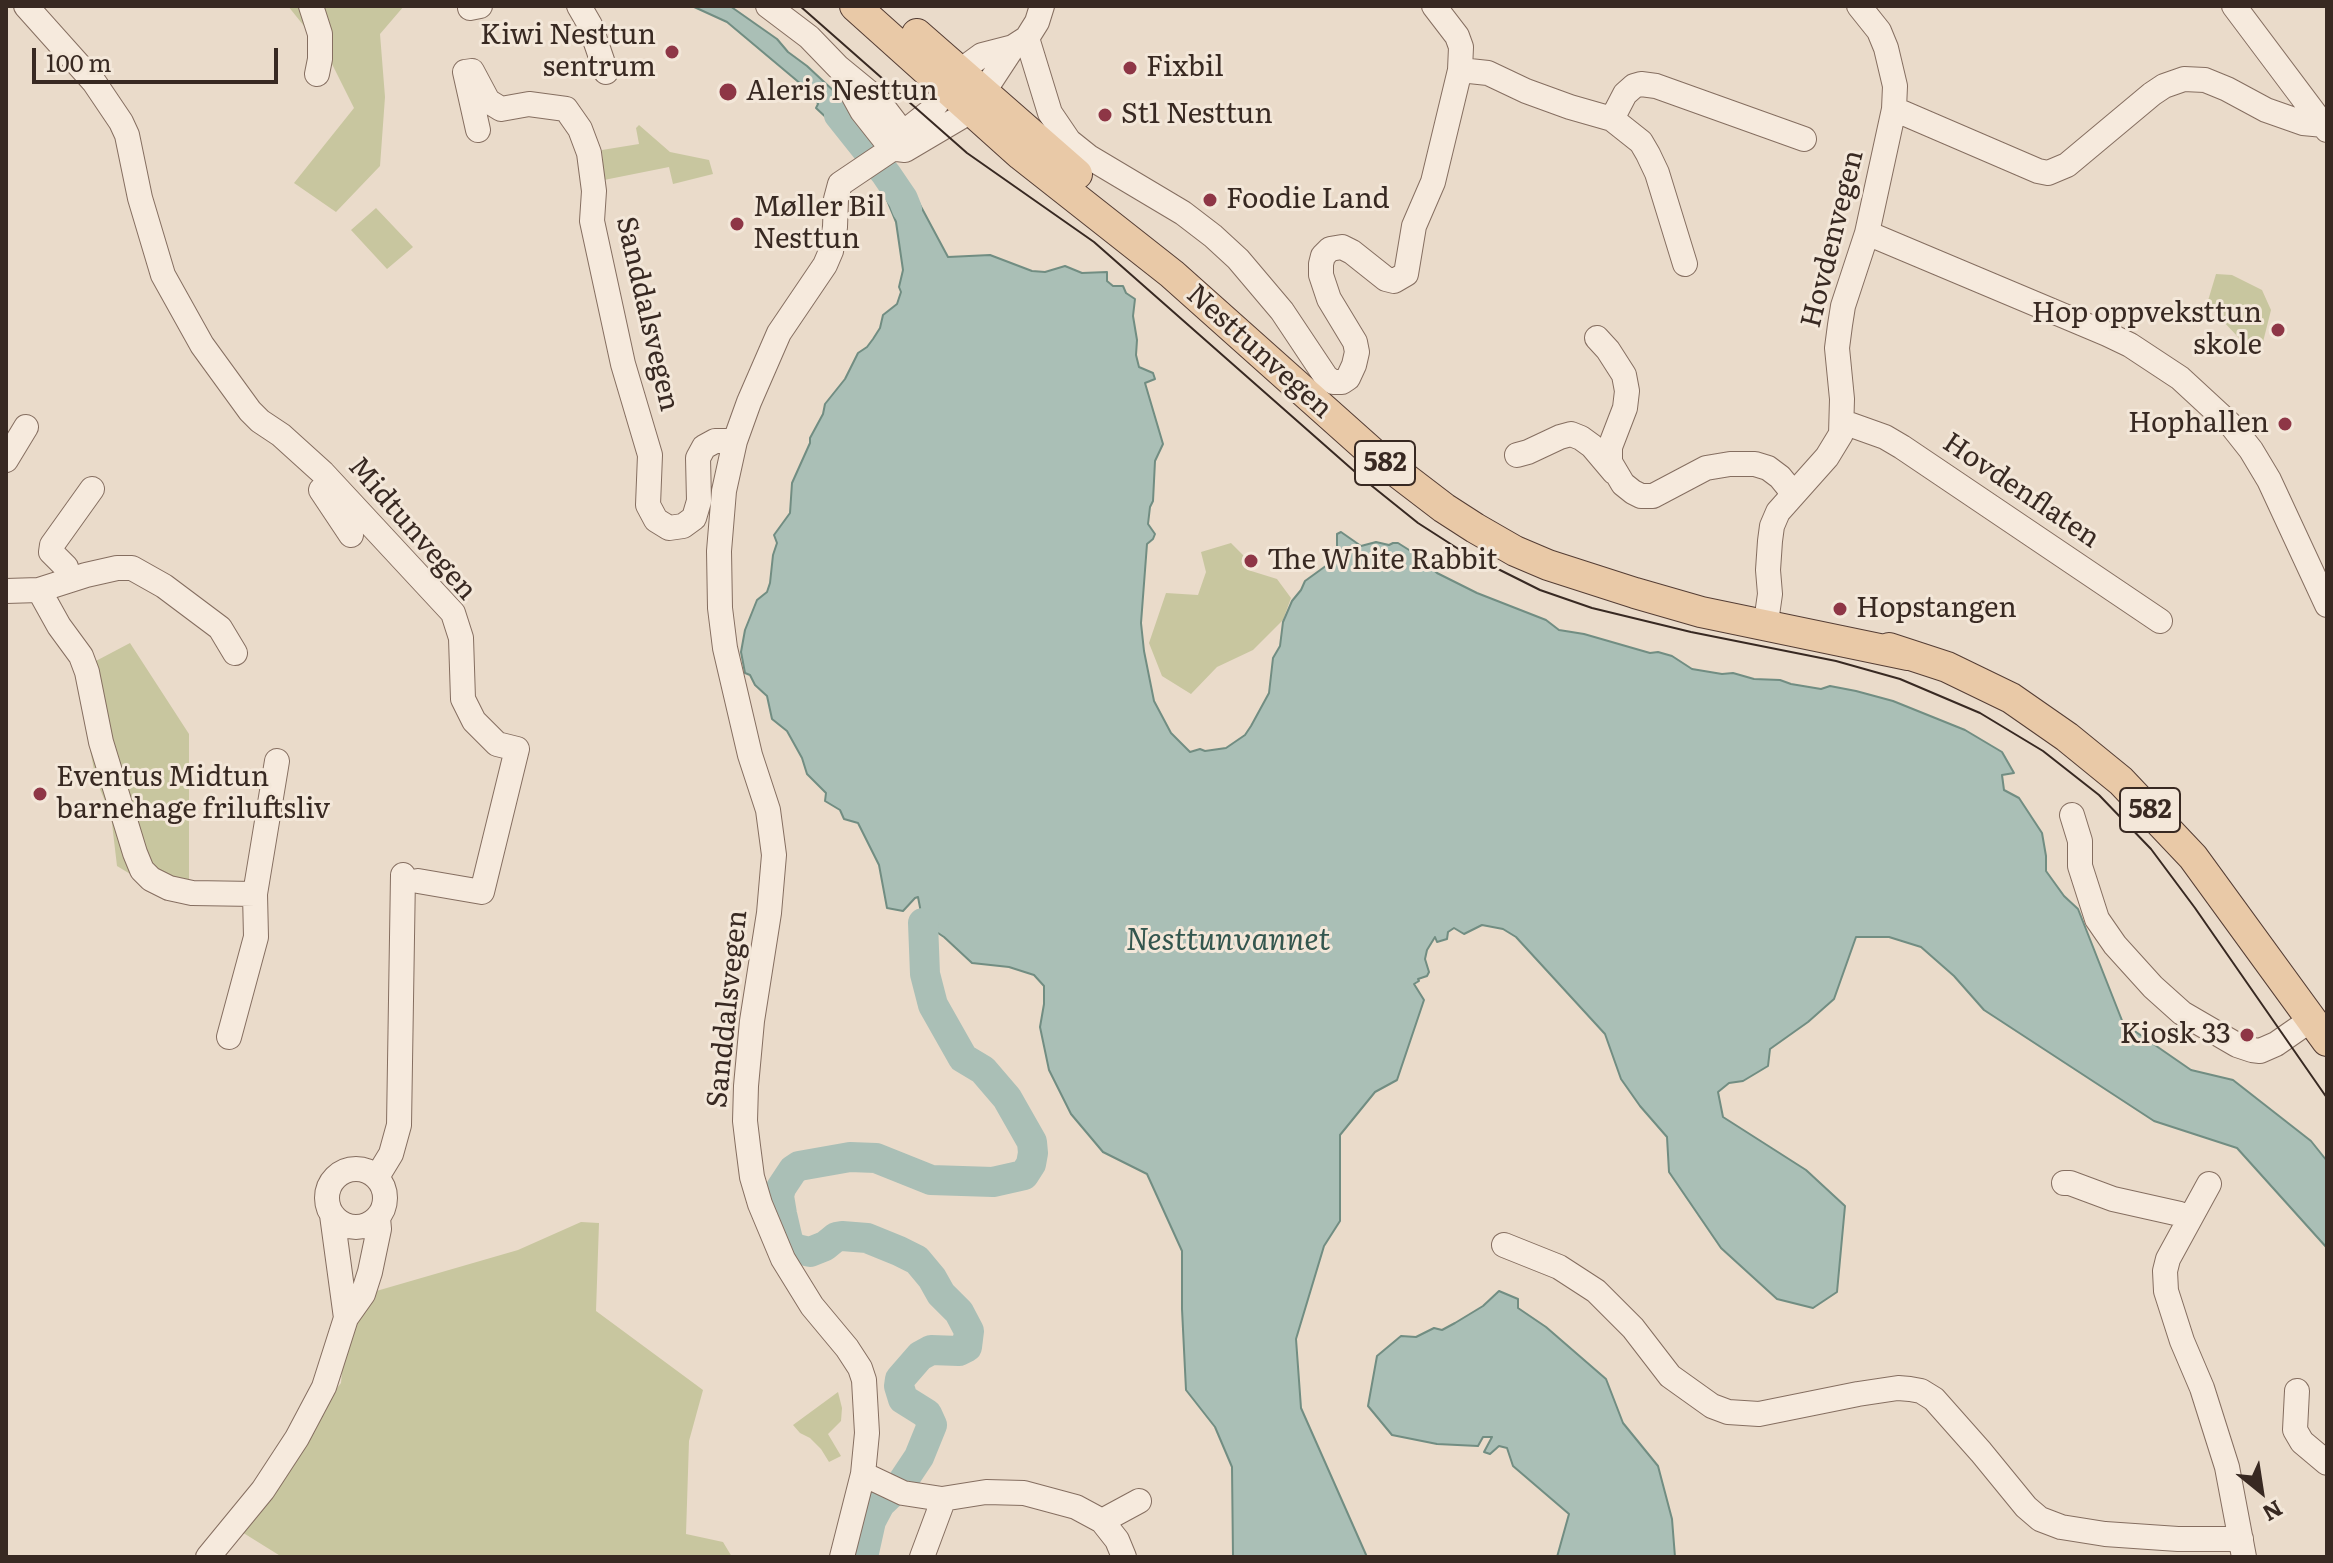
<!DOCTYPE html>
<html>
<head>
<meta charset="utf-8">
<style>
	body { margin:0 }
	#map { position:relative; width:2333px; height:1563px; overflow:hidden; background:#eadbca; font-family:Literata,serif }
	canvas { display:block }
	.frame { position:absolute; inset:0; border:8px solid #382922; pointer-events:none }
	.north { position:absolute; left:2221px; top:1451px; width:80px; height:80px; -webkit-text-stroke:6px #f3e7d9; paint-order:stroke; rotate:150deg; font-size:22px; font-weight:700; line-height:32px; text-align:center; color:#382922 }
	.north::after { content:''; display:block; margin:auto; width:28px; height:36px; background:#382922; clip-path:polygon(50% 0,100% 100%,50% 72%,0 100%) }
	.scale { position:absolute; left:32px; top:48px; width:246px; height:36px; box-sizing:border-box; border:4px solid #382922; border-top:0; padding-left:10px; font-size:24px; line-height:28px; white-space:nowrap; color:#382922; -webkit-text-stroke:6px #f3e7d9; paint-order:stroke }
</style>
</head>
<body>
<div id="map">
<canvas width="2333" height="1563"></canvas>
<div class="frame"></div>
<div class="north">N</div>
<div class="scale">100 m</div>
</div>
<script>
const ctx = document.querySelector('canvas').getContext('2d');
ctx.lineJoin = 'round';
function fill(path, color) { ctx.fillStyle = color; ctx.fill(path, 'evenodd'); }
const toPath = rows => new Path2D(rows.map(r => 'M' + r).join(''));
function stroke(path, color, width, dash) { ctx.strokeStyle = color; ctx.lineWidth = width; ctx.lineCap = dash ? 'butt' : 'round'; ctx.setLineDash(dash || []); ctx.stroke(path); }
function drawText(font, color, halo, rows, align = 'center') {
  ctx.font = font + ' Literata,serif'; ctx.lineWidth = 6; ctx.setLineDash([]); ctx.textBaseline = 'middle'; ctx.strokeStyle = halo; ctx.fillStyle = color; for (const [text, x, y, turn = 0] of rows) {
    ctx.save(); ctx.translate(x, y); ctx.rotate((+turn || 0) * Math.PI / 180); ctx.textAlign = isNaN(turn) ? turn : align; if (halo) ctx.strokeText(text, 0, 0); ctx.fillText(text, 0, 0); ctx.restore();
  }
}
const green = toPath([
	[288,6,404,6,380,34,385,97,380,166,336,212,294,183,354,108,328,56],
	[639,125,670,152,709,160,713,174,673,184,669,167,604,180,602,150,639,144,636,128],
	[376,208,413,247,387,269,351,230],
	[2216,274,2232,275,2262,290,2271,310,2263,342,2254,354,2207,304],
	[1231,543,1244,556,1248,570,1277,579,1291,598,1283,620,1253,650,1217,667,1191,694,1162,676,1149,643,1166,593,1198,595,1206,572,1201,552],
	[130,643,189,734,189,890,175,901,117,866,111,815,96,780,75,672],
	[581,1222,599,1223,596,1311,703,1390,689,1441,686,1534,723,1542,732,1557,282,1557,229,1524,341,1383,345,1337,366,1294,518,1250],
	[838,1392,842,1408,841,1421,828,1434,841,1456,829,1462,821,1449,810,1438,800,1433,793,1425]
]);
const water = toPath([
	[692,6,730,6,777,39,788,52,807,66,837,94,866,139,865,146,856,152,852,139,843,128,832,123,816,108,818,104,814,95,727,22,692,6],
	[892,170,911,188,948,257,990,255,1032,271,1045,272,1065,266,1082,273,1107,272,1107,281,1113,286,1123,286,1126,293,1135,299,1133,316,1137,340,1136,355,1139,367,1153,373,1155,379,1145,383,1163,444,1155,461,1153,501,1150,507,1148,524,1155,534,1153,539,1147,544,1141,623,1144,651,1154,701,1171,733,1190,752,1200,749,1205,751,1226,748,1245,735,1251,726,1269,693,1273,658,1280,646,1283,622,1292,601,1301,590,1305,581,1334,560,1337,553,1337,534,1341,532,1361,546,1376,542,1389,545,1393,543,1398,543,1417,555,1437,573,1477,593,1546,620,1559,630,1584,634,1650,653,1658,652,1672,656,1692,669,1722,674,1733,673,1754,679,1780,680,1791,684,1821,689,1830,686,1856,691,1893,701,1965,730,2002,752,2014,773,2002,775,2004,790,2019,798,2042,833,2046,856,2046,871,2064,896,2078,909,2123,1023,2191,1070,2233,1080,2311,1141,2327,1161,2327,1248,2237,1148,2154,1121,1984,1010,1954,976,1921,947,1889,937,1856,937,1834,999,1808,1022,1770,1049,1768,1066,1743,1081,1729,1083,1718,1092,1723,1117,1806,1170,1845,1206,1837,1292,1813,1308,1777,1299,1721,1248,1669,1172,1667,1137,1640,1106,1621,1079,1605,1034,1516,937,1503,929,1482,925,1464,934,1454,928,1448,932,1447,939,1437,942,1435,937,1427,950,1425,959,1429,972,1427,976,1418,979,1419,981,1414,984,1424,1000,1397,1080,1375,1092,1340,1135,1340,1221,1324,1246,1296,1339,1301,1408,1367,1557,1233,1557,1232,1467,1215,1427,1186,1390,1182,1309,1182,1251,1147,1174,1103,1152,1071,1114,1049,1070,1040,1027,1044,1004,1044,986,1034,975,1009,967,972,963,944,937,923,923,918,897,915,898,903,911,887,908,879,865,858,823,844,819,840,810,825,801,826,793,807,774,802,758,787,731,772,719,767,696,755,685,750,675,745,673,741,652,745,630,757,600,767,592,770,583,773,555,777,543,774,535,790,513,792,483,810,443,810,438,823,414,825,404,845,379,858,353,867,347,873,339,880,328,883,315,897,304,901,292,899,287,903,270,896,222,878,178,892,170],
	[1499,1291,1518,1299,1518,1308,1546,1327,1606,1379,1623,1423,1658,1466,1672,1519,1675,1557,1557,1557,1569,1514,1513,1466,1507,1448,1499,1446,1490,1454,1484,1452,1492,1437,1483,1437,1478,1446,1437,1444,1392,1435,1368,1406,1377,1356,1401,1336,1416,1337,1434,1328,1442,1330,1455,1323,1483,1306,1499,1291]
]);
const river = toPath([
	[839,115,886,174,903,199,907,209],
	[863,1557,871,1521,880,1504,901,1484,919,1457,932,1425,927,1414,903,1399,899,1386,900,1379,920,1356,931,1350,959,1351,967,1347,969,1331,959,1312,941,1294,932,1278,917,1260,899,1251,867,1238,842,1236,836,1237,825,1246,810,1252,793,1248,788,1240,782,1214,779,1196,781,1188,793,1170,799,1166,850,1157,876,1158,931,1180,993,1182,1024,1175,1031,1164,1033,1153,1032,1142,1007,1098,983,1070,963,1058,933,1005,925,974,923,923]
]);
const minor = toPath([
	[26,6,94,82,121,122,127,135,140,198,163,275,202,345,250,411,260,421,281,435,323,473,453,613,461,638,463,699,474,721,497,744,517,749,482,892,418,881],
	[311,6,320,34,320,59,317,74],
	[579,6,590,25,606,72],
	[768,6,809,37,838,67,877,99,903,133],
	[2234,6,2327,130],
	[470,8,480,6],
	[1027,38,1050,113,1069,141,1089,157,1183,213,1213,236,1238,259,1282,311,1326,377,1333,382,1342,382,1348,378,1354,365,1357,352,1355,342,1329,299,1321,275,1321,264,1323,256,1330,249,1342,247,1352,252,1386,279,1394,281,1406,274,1414,226,1433,182,1460,70,1461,47,1457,36,1434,6],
	[1460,70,1488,73,1526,91,1570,107,1612,119,1625,94,1634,86,1641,84,1656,86,1804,139],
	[845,80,862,111,892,149],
	[1894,109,2038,171,2048,173,2067,165,2152,94,2164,86,2184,79,2205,80,2227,89,2266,110,2303,123,2324,125,2327,121],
	[1612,119,1641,142,1648,154,1657,173,1685,264],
	[478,130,465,72,472,71,488,101,501,109,529,104,566,109,580,129,589,153,594,191,592,221,623,364,650,455,648,505,656,520,669,528,683,526,694,518,699,501,698,458,704,447,715,441,735,441],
	[897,149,905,150,971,111,1013,47],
	[1867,233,2107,334,2130,345,2180,378,2232,426,2251,450,2269,480,2327,605],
	[1597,338,1608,350,1624,375,1627,391,1625,408,1610,447,1610,462,1623,484,1633,492,1641,496,1653,496,1706,468,1730,464,1755,464,1768,468,1780,477,1793,493],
	[1843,422,1885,437,1902,447,2160,621],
	[1517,455,1528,452,1560,437,1571,434,1581,438,1592,446,1614,472],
	[6,460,26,427],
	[321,490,351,535],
	[69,580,66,567,51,552,52,545,92,489],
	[39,590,59,626,81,656,87,672,101,742,135,853,142,870,151,879,169,888,192,893,255,894,277,761],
	[6,591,39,590,86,575,117,568,132,568,164,586,220,628,235,653],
	[1767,615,1770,594,1768,570,1770,541,1772,526,1778,512,1827,457,1841,434,1842,399,1837,348,1840,325,1843,306,1867,233,1894,109,1895,86,1886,48,1879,31,1859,6],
	[2072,815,2080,841,2080,866,2097,919,2115,945,2153,987,2182,1013,2237,1045,2252,1050,2260,1051,2276,1044,2312,1019],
	[229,1037,256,937,255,894],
	'327 1198a29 29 0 1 1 58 0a29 29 0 1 1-58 0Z',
	[377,1177,391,1154,399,1125,403,875],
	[2064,1183,2070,1183,2113,1199,2180,1214,2187,1223],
	[2209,1184,2168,1259,2165,1271,2166,1291,2182,1341,2202,1388,2227,1467,2244,1557],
	[1504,1245,1559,1267,1596,1291,1633,1328,1670,1376,1712,1406,1728,1412,1759,1414,1858,1394,1898,1388,1910,1389,1921,1391,1934,1399,1981,1452,2026,1507,2040,1519,2061,1527,2105,1534,2178,1539,2241,1539],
	[346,1318,363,1294,370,1272,379,1229,378,1218],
	[2297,1391,2295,1430,2302,1442,2327,1463],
	[863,1474,903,1493,942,1499,986,1492,1024,1493,1076,1507,1102,1521,1117,1540,1124,1557],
	[1102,1521,1139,1501],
	[208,1557,263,1490,297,1438,324,1387,346,1318,332,1215],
	[842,1557,863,1474,867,1433,864,1380,860,1368,847,1348,812,1306,783,1259,760,1204,752,1177,748,1146,745,1121,746,1086,752,1021,769,913,774,855,768,810,750,755,725,648,720,608,719,551,724,491,735,441,749,402,779,333,825,265,831,251,835,227,836,199,840,184,892,149,903,133,931,111,960,71,982,55,1013,47,1027,38,1037,22,1042,6],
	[922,1557,941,1506,942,1499]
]);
const major = toPath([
	[855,6,1021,155,1172,274,1376,456,1444,508,1475,528,1515,551,1548,565,1635,593,1701,612,1908,655],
	[917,34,1077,174],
	[1889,648,1947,667,2011,698,2067,737,2121,781,2193,857,2327,1041]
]);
const tram = toPath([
	[800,6,967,153,1094,242,1362,478,1418,523,1460,550,1540,590,1592,608,1691,632,1836,661,1900,679,1980,713,2043,751,2099,795,2151,849,2195,908,2327,1098]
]);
const markers = [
	[672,52,8,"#8e3646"],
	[1130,68,8,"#8e3646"],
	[728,92,10,"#8e3646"],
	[1105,115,8,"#8e3646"],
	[1210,200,8,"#8e3646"],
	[737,224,8,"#8e3646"],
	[2278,330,8,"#8e3646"],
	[2285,424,8,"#8e3646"],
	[1251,561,8,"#8e3646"],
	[1840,609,8,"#8e3646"],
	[40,794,8,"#8e3646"],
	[2247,1035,8,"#8e3646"]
];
const shields = [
	[1385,463,60],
	[2150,810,60]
];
const shieldNames = [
	["582",1385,463],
	["582",2150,810]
];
const poiNames = [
	["Kiwi Nesttun",656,36,"right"],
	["sentrum",656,68,"right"],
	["Fixbil",1146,68],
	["Aleris Nesttun",746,92],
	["St1 Nesttun",1121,115],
	["Foodie Land",1226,200],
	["Møller Bil",753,208],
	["Nesttun",753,240],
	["Hop oppveksttun",2262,314,"right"],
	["skole",2262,346,"right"],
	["Hophallen",2269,424,"right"],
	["The White Rabbit",1267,561],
	["Hopstangen",1856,609],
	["Eventus Midtun",56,778],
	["barnehage friluftsliv",56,810],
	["Kiosk 33",2231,1035,"right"]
];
const streetNames = [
	["Hovdenvegen",1833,239,-76],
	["Sanddalsvegen",647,314,77],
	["Nesttunvegen",1259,352,42],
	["Hovdenflaten",2021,491,34],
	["Midtunvegen",412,529,49],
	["Sanddalsvegen",728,1009,-84]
];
const waterNames = [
	["Nesttunvannet",1228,941]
];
fill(green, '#c8c69f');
fill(water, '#aabfb6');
stroke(water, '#718d82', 2);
stroke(river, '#aabfb6', 30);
stroke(minor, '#856e60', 26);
stroke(major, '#543d34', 32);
stroke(minor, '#f6eadd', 24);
stroke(major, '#e9c9a7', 30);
stroke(tram, '#382922', 2);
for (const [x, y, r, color] of markers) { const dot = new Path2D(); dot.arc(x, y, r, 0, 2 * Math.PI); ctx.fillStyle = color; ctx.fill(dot); stroke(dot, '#f3e7d9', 3); }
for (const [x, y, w] of shields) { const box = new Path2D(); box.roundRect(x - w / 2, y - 22, w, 44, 6); ctx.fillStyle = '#f3e7d9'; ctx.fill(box); stroke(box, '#382922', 2); }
drawText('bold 26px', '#382922', null, shieldNames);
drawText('28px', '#382922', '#f3e7d9', poiNames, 'left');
drawText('28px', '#382922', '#f3e7d9', streetNames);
drawText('italic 30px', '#33564e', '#f3e7d9', waterNames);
</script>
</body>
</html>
